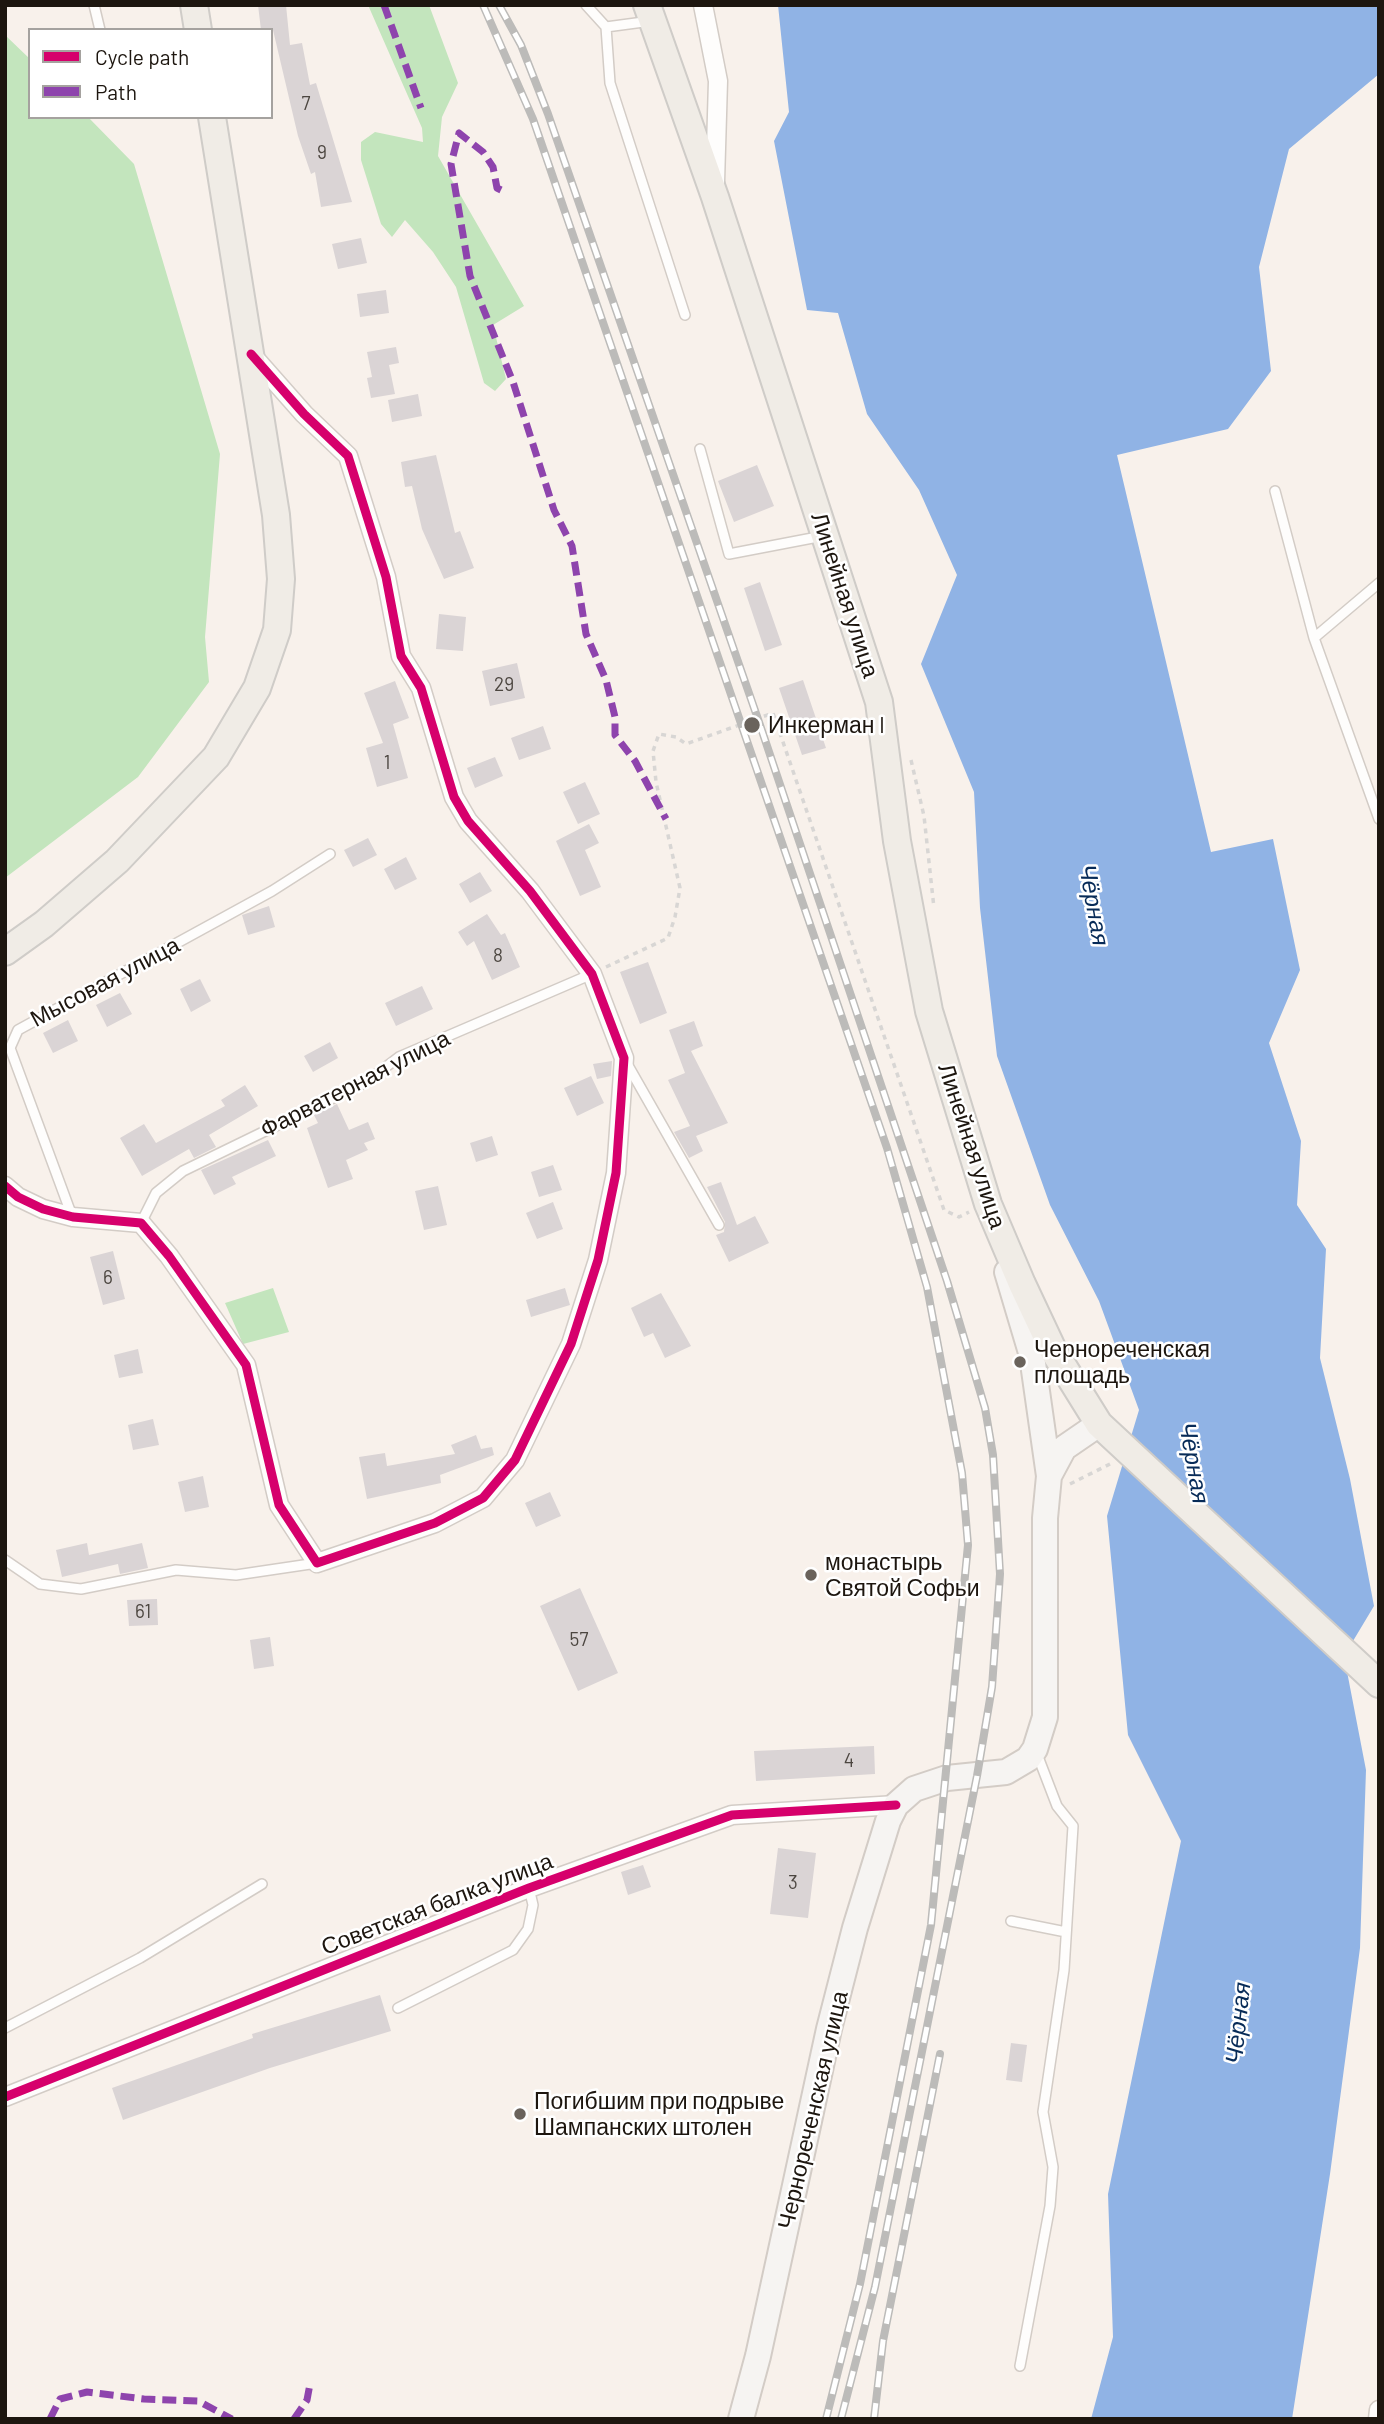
<!DOCTYPE html>
<html>
<head>
<meta charset="utf-8">
<style>
	body { margin:0 }
	#map { position:relative; width:1384px; height:2424px; overflow:hidden; background:#f8f1eb; font-family:Barlow,sans-serif }
	canvas { display:block }
	.frame { position:absolute; inset:0; border:7px solid #1d160f; pointer-events:none }
	.legend { position:absolute; left:28px; top:28px; width:245px; height:91px; box-sizing:border-box; background:#fff; border:2px solid #a5a29f; margin:0; padding:9px 12px; list-style:none; font-size:21px; color:#1d160f }
	.legend li { display:flex; align-items:center; gap:14px; height:35px }
	.legend b { width:35px; border:2px solid #a5a29f }
</style>
</head>
<body>
<div id="map">
<canvas width="1384" height="2424"></canvas>
<div class="frame"></div>
<ul class="legend">
<li><b style="height:9px;background:#d6006c"></b>Cycle path</li>
<li><b style="height:9px;background:#8e44ad"></b>Path</li>
</ul>
</div>
<script>
const ctx = document.querySelector('canvas').getContext('2d');
ctx.lineJoin = 'round';
function fill(path, color) { ctx.fillStyle = color; ctx.fill(path, 'evenodd'); }
const toPath = rows => new Path2D(rows.map(r => 'M' + r).join(''));
function stroke(path, color, width, dash) { ctx.strokeStyle = color; ctx.lineWidth = width; ctx.lineCap = dash ? 'butt' : 'round'; ctx.setLineDash(dash || []); ctx.stroke(path); }
function drawText(font, color, halo, rows, align = 'center') {
  ctx.font = font + ' Barlow,sans-serif'; ctx.lineWidth = 5; ctx.setLineDash([]); ctx.textBaseline = 'middle'; ctx.strokeStyle = halo; ctx.fillStyle = color; for (const [text, x, y, turn = 0] of rows) {
    ctx.save(); ctx.translate(x, y); ctx.rotate((+turn || 0) * Math.PI / 180); ctx.textAlign = isNaN(turn) ? turn : align; if (halo) ctx.strokeText(text, 0, 0); ctx.fillText(text, 0, 0); ctx.restore();
  }
}
const green = toPath([
	[368,5,429,5,458,83,442,117,438,156,524,306,493,325,506,379,495,391,484,383,456,287,433,252,405,220,392,237,381,224,361,160,361,142,375,132,423,142,422,128],
	[5,35,30,59,30,117,88,117,134,164,220,454,205,637,209,682,138,777,5,878],
	[273,1288,289,1332,243,1344,225,1303]
]);
const water = toPath([
	[778,5,1379,5,1379,74,1289,149,1259,267,1271,371,1228,429,1117,455,1211,852,1273,839,1300,970,1269,1043,1301,1141,1297,1205,1326,1249,1320,1358,1350,1479,1374,1606,1344,1656,1366,1770,1360,1948,1330,2174,1292,2419,1091,2419,1113,2337,1108,2194,1181,1841,1128,1735,1107,1516,1139,1410,1099,1301,1050,1205,997,1056,980,908,974,792,921,664,957,575,919,490,867,414,838,313,807,310,774,141,789,112]
]);
const building = toPath([
	[258,5,286,5,290,45,302,43,310,85,316,83,352,202,321,207,315,172,311,174,298,136,273,30,261,30],
	[361,238,367,263,338,269,332,244],
	[386,290,389,313,360,317,357,294],
	[396,347,399,363,389,365,395,394,371,398,367,378,372,377,367,352],
	[418,394,422,416,392,422,388,400],
	[436,455,455,533,460,531,474,568,444,579,422,529,412,486,405,487,401,462],
	[757,465,774,506,734,522,718,481],
	[760,582,782,645,765,651,744,588],
	[439,614,466,617,463,651,436,649],
	[517,663,525,698,490,706,482,671],
	[803,680,826,748,802,755,779,688],
	[395,681,409,718,393,724,408,778,377,787,366,748,383,743,364,693],
	[543,726,551,749,519,760,511,738],
	[495,757,503,776,475,788,467,768],
	[585,782,600,814,578,824,563,792],
	[589,824,599,843,585,850,601,887,580,896,556,841],
	[368,838,377,855,353,867,344,850],
	[406,857,417,879,395,890,384,869],
	[480,872,492,891,470,903,459,884],
	[269,906,275,927,248,935,242,915],
	[487,914,501,935,505,933,520,967,492,980,474,941,467,946,458,932],
	[648,962,667,1013,640,1024,620,972],
	[200,979,211,1001,191,1012,180,989],
	[422,986,433,1009,396,1026,385,1003],
	[120,993,132,1014,107,1027,96,1005],
	[68,1020,78,1041,53,1053,43,1033],
	[694,1021,703,1046,691,1051,728,1123,696,1136,703,1151,689,1158,674,1132,690,1126,668,1080,685,1073,669,1030],
	[330,1042,338,1058,313,1072,304,1056],
	[612,1061,611,1076,597,1079,593,1064],
	[591,1076,604,1103,577,1116,564,1088],
	[245,1085,258,1106,209,1135,216,1147,194,1158,189,1149,142,1176,120,1138,144,1124,156,1143,225,1106,221,1100],
	[337,1104,349,1130,368,1122,375,1139,364,1143,368,1150,346,1160,353,1179,328,1188,307,1128,318,1123,314,1115],
	[492,1136,498,1155,476,1162,470,1143],
	[268,1140,276,1156,232,1177,236,1184,214,1195,201,1170],
	[553,1165,562,1190,539,1197,531,1172],
	[721,1182,737,1225,755,1216,769,1243,729,1262,716,1235,724,1232,725,1222,707,1187],
	[438,1186,447,1225,424,1230,415,1191],
	[553,1202,563,1229,537,1239,526,1213],
	[113,1251,125,1299,103,1305,90,1257],
	[565,1288,570,1305,531,1317,526,1300],
	[661,1293,691,1346,665,1358,653,1333,644,1337,631,1308],
	[138,1349,143,1373,119,1378,114,1355],
	[153,1419,159,1445,133,1450,128,1425],
	[476,1435,481,1449,492,1447,494,1455,440,1475,441,1483,367,1499,359,1457,385,1453,387,1466,455,1454,451,1445],
	[203,1476,209,1507,185,1512,178,1482],
	[550,1492,561,1516,536,1527,525,1503],
	[87,1543,89,1555,142,1543,148,1568,120,1574,118,1564,62,1577,56,1550],
	[580,1588,618,1673,578,1691,540,1606],
	[157,1599,158,1625,129,1626,127,1600],
	[270,1637,274,1666,254,1669,250,1640],
	[874,1746,875,1774,756,1781,754,1751],
	[778,1848,816,1853,808,1918,770,1914],
	[643,1865,651,1887,628,1895,621,1872],
	[380,1995,391,2031,270,2068,123,2120,112,2088,253,2038,252,2034],
	[1011,2043,1027,2045,1022,2082,1006,2080]
]);
const path = toPath([
	[911,760,924,816,934,908],
	[606,967,668,938,675,917,680,888,656,782,653,751,659,734,676,737,686,744,773,713,944,1210,959,1217,969,1212],
	[1070,1484,1110,1464]
]);
const lane = toPath([
	[94,5,100,30],
	[586,5,606,27,651,21],
	[606,27,610,83,685,315],
	[700,449,729,554,823,536],
	[1275,491,1314,638,1379,583],
	[1314,638,1379,819],
	[626,1062,719,1225],
	[72,1216,10,1048,18,1030,272,891,330,854],
	[141,1223,156,1193,183,1171,366,1082,399,1057,592,974],
	[5,1560,40,1584,81,1589,176,1570,236,1575,317,1563],
	[1011,1921,1066,1932],
	[398,2008,513,1950,528,1929,533,1905,529,1888],
	[5,2028,140,1958,262,1884],
	[1020,2366,1050,2206,1053,2167,1043,2112,1064,1970,1073,1826,1057,1806,1037,1754]
]);
const street = toPath([
	[703,5,718,81,715,182],
	[5,1186,18,1197,43,1209,73,1217,141,1223,169,1256,246,1365,279,1505,317,1563,435,1523,483,1498,515,1460,571,1344,598,1260,616,1173,624,1058,592,974,530,891,468,821,454,797,421,688,401,656,386,577,348,456,304,414,251,354],
	[5,2097,529,1888,732,1815,896,1805],
	[1378,2419,1379,2410]
]);
const secondary = toPath([
	[1007,1272,1032,1356,1049,1476],
	[741,2419,758,2356,829,2029,855,1928,888,1821,896,1805,914,1789,947,1778,1006,1772,1028,1759,1035,1749,1045,1717,1045,1518,1049,1476,1064,1448,1099,1424]
]);
const primary = toPath([
	[194,5,198,30],
	[647,5,715,197,879,702,897,841,929,1011,988,1204,1022,1284,1053,1350,1099,1424,1379,1684],
	[5,952,44,924,117,861,216,757,257,688,277,630,281,579,276,515,212,117]
]);
const rail = toPath([
	[483,5,533,119,887,1148,927,1287,962,1473,968,1545,931,1925,860,2284,826,2419],
	[499,5,521,45,548,114,759,722,947,1281,985,1408,993,1455,1000,1574,992,1687,977,1776,875,2287,841,2419],
	[874,2419,883,2341,940,2054]
]);
const quiet = toPath([
	[384,5,421,108],
	[501,190,497,188,493,167,483,152,459,133,451,164,470,276,513,382,554,510,572,546,586,634,606,680,615,717,615,735,635,761,666,819],
	[50,2419,60,2399,87,2392,144,2399,198,2401,232,2419],
	[294,2419,307,2400,310,2384]
]);
const cycleway = toPath([
	[5,1186,18,1197,43,1209,73,1217,141,1223,169,1256,246,1365,279,1505,317,1563,435,1523,483,1498,515,1460,571,1344,598,1260,616,1173,624,1058,592,974,530,891,468,821,454,797,421,688,401,656,386,577,348,456,304,414,251,354],
	[5,2097,529,1888,732,1815,896,1805]
]);
const markers = [
	[752,725,9,"#6a635c"],
	[1020,1362,7,"#6a635c"],
	[811,1575,7,"#6a635c"],
	[520,2114,7,"#6a635c"]
];
const numberNames = [
	["7",306,104],
	["9",322,153],
	["29",504,685],
	["1",387,763],
	["8",498,956],
	["6",108,1278],
	["61",143,1612],
	["57",579,1640],
	["4",849,1761],
	["3",793,1883]
];
const streetNames = [
	["Линейная улица",845,595,72],
	["Мысовая улица",105,982,-28],
	["Фарватерная улица",355,1084,-27],
	["Линейная улица",972,1146,72],
	["Советская балка улица",437,1904,-21],
	["Чернореченская улица",813,2110,-77]
];
const poiNames = [
	["Инкерман I",768,725],
	["Чернореченская",1034,1349],
	["площадь",1034,1375],
	["монастырь",825,1562],
	["Святой Софьи",825,1588],
	["Погибшим при подрыве",534,2101],
	["Шампанских штолен",534,2127]
];
const waterNames = [
	["Чёрная",1094,905,80],
	["Чёрная",1194,1463,80],
	["Чёрная",1238,2023,-84]
];
fill(green, '#c3e5bd');
fill(water, '#90b3e5');
fill(building, '#dad4d5');
stroke(lane, '#d3ccc6', 12);
stroke(street, '#d3ccc6', 21);
stroke(secondary, '#d3ccc6', 28);
stroke(primary, '#cfccc8', 30);
stroke(path, '#d8d6d4', 3.5, [5, 5]);
stroke(lane, '#fefdfc', 9);
stroke(street, '#fefdfc', 18);
stroke(secondary, '#f6f4f2', 24);
stroke(primary, '#f0ece6', 26);
stroke(rail, '#bcbbb9', 8);
stroke(rail, '#fff', 5, [16]);
stroke(quiet, '#8e44ad', 7, [14, 7]);
stroke(cycleway, '#d6006c', 9);
for (const [x, y, r, color] of markers) { const dot = new Path2D(); dot.arc(x, y, r, 0, 2 * Math.PI); ctx.fillStyle = color; ctx.fill(dot); stroke(dot, '#fff', 2.5); }
drawText('19px', '#4c4640', null, numberNames);
drawText('23px', '#1d160f', '#fff', streetNames);
drawText('23px', '#1d160f', '#fff', poiNames, 'left');
drawText('italic 24px', '#072b58', '#fff', waterNames);
</script>
</body>
</html>
